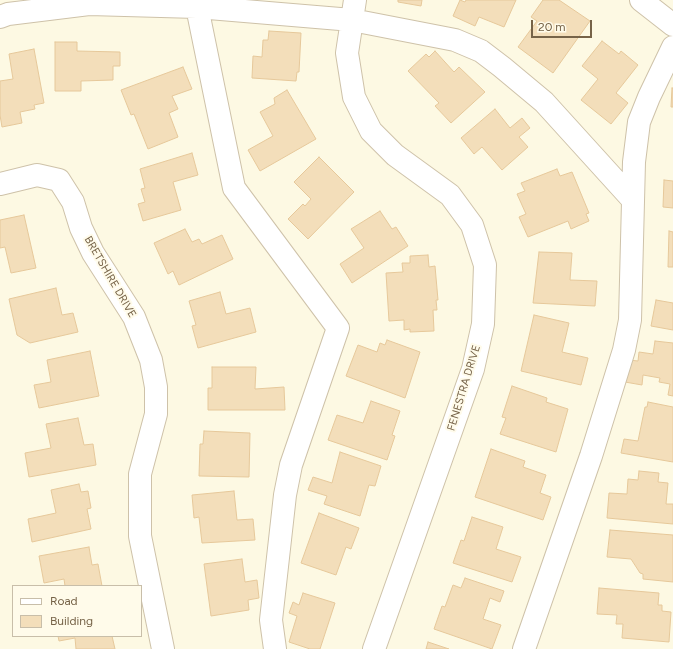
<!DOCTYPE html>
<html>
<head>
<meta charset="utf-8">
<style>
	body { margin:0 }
	#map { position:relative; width:673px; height:649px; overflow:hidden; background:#fdf9e3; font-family:Figtree,sans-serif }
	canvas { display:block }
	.legend { position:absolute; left:12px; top:585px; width:130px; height:52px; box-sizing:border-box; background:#fffbea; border:1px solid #c8bea9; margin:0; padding:5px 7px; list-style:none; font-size:12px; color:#766348 }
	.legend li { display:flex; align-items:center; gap:8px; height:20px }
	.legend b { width:20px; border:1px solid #c8bea9 }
	.scale { position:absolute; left:531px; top:20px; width:61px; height:18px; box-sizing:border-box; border:2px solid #766348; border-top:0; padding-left:5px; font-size:12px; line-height:14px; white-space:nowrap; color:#766348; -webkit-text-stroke:3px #fffbea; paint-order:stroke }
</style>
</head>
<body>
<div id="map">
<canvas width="673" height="649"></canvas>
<ul class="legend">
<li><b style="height:5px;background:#fff"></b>Road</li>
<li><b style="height:11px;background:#f3deba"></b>Building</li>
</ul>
<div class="scale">20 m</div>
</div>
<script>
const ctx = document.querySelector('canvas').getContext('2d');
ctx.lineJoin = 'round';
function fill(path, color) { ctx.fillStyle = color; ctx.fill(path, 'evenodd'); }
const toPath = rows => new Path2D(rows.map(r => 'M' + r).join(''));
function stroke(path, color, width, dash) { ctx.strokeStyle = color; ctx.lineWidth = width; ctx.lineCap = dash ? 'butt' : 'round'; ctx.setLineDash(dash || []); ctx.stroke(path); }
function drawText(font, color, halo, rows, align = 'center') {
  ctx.font = font + ' Figtree,sans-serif'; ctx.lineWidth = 4; ctx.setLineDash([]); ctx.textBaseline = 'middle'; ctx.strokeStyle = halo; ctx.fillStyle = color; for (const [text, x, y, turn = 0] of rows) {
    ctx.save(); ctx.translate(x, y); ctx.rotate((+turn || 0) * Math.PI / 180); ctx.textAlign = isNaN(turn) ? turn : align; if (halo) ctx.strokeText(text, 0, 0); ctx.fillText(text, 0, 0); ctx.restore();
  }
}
const building = toPath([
	[398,0,422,0,421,6,398,2,398,0],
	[460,0,465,2,466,0,516,0,504,27,479,17,475,26,453,16,460,0],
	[543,0,559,0,590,21,553,73,518,47,537,21,531,17,543,0],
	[269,31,301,33,299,72,297,72,296,81,252,78,253,56,262,57,263,40,268,40,269,31],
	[602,41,619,54,621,51,638,65,616,93,628,103,611,124,581,100,598,79,582,66,602,41],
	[55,42,77,42,77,51,120,52,120,66,113,66,113,80,81,81,81,91,55,91,55,42],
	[34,49,44,103,34,105,35,109,20,112,22,123,2,127,0,115,0,81,13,79,9,54,34,49],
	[435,51,454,72,459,67,485,92,451,123,435,106,439,103,408,71,426,54,429,57,435,51],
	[183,67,192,89,172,96,178,109,169,113,178,137,148,149,134,114,131,115,121,90,183,67],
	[672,88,673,88,673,107,671,107,672,88],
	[287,90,316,139,260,171,248,150,273,136,260,112,275,104,274,98,287,90],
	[495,109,510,128,522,118,530,128,519,137,528,147,502,170,482,147,474,154,461,138,495,109],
	[192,153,198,175,173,182,181,210,143,221,138,204,145,202,141,189,145,188,140,169,192,153],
	[319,157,354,192,308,239,288,219,303,204,305,206,311,199,294,182,319,157],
	[557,169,560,176,572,172,589,213,586,214,589,221,571,229,568,221,528,237,519,217,526,214,517,194,525,191,521,183,557,169],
	[664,180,673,181,673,208,663,207,664,180],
	[380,211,392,229,396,227,408,246,352,283,340,264,364,248,351,229,380,211],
	[24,215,36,268,11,273,5,247,0,248,0,220,24,215],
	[185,229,192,242,199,239,202,244,222,235,233,259,179,285,173,271,168,274,154,243,185,229],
	[669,231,673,232,673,267,668,267,669,231],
	[539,252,572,253,570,280,597,281,595,306,533,303,539,252],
	[428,255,429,267,435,266,438,300,436,300,437,310,433,310,434,331,410,332,410,329,404,330,404,320,389,321,386,273,403,272,402,263,410,263,410,256,428,255],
	[56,288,62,315,73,313,78,332,30,343,17,335,9,299,56,288],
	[220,292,226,314,250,308,256,332,198,348,192,326,196,325,189,301,220,292],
	[656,300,673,303,673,330,651,326,656,300],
	[534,315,569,323,562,352,588,358,581,385,521,371,534,315],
	[387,340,420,352,405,398,346,376,358,345,377,352,380,343,385,345,387,340],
	[655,341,673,343,673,396,668,395,670,384,659,382,660,378,643,375,642,385,625,382,629,360,638,361,639,352,653,354,655,341],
	[90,351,99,396,39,408,34,385,51,382,47,360,90,351],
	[212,367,256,367,255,389,284,387,285,410,208,410,208,388,212,388,212,367],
	[512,386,547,398,546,402,568,409,556,452,500,434,506,418,502,417,512,386],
	[371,401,400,411,392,435,395,436,387,460,328,440,337,415,363,423,371,401],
	[648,402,673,407,673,462,621,453,624,439,638,441,645,407,647,407,648,402],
	[78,418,84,445,93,444,96,465,29,477,25,453,51,448,46,424,78,418],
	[204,431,250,433,249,477,199,476,200,444,203,444,204,431],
	[491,449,525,461,523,467,546,475,540,493,551,497,543,520,475,497,491,449],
	[340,452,381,466,375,486,369,485,360,516,324,504,327,496,308,490,313,477,332,483,340,452],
	[639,471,659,473,658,482,668,483,666,504,673,504,673,524,607,518,609,493,627,494,628,479,638,480,639,471],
	[79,484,81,492,88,491,91,508,87,509,91,529,32,542,28,519,56,513,51,490,79,484],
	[234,491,237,520,253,519,255,540,202,543,199,517,194,518,192,495,234,491],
	[319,513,359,528,351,549,346,547,336,575,301,563,319,513],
	[472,517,503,527,496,549,521,557,512,582,453,563,461,540,464,541,472,517],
	[610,530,673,535,673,582,643,579,643,574,640,573,631,559,607,557,610,530],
	[89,547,92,565,98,564,102,586,65,586,64,579,44,583,39,556,89,547],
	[242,559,245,582,257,580,259,598,248,600,249,610,211,616,204,564,242,559],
	[465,578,504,591,500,602,490,598,483,619,501,625,492,649,434,629,442,606,445,607,453,585,461,588,465,578],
	[599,588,659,593,658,605,662,605,662,611,671,612,669,642,622,638,623,624,616,624,617,615,597,614,599,588],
	[303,593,335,603,320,649,310,649,289,642,297,616,289,613,293,602,299,605,303,593],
	[58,636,112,636,115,649,76,649,75,638,59,641,58,636],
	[428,642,449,649,426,649,428,642]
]);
const minor = toPath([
	[355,0,347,53,354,97,371,131,395,155,450,195,472,225,485,265,483,324,473,369,374,649],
	[641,0,673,25],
	[197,7,234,188,338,328,291,465,285,495,271,620,275,649],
	[0,17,8,14,89,4,197,7,352,20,455,40,481,51,502,67,544,102,632,199],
	[0,184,37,175,59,180,73,202,81,228,93,253,134,317,151,360,156,387,156,414,140,474,140,536,163,649],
	[524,649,591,456,624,350,630,320,634,162,639,122,649,97,673,47]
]);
const streetNames = [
	["BRETSHIRE DRIVE",110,277,60],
	["FENESTRA DRIVE",464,388,-73]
];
fill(building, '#f3deba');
stroke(building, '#e6c89a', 1);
stroke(minor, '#cec2a9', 24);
stroke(minor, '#fff', 22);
drawText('11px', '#766348', '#fffbea', streetNames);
</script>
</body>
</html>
